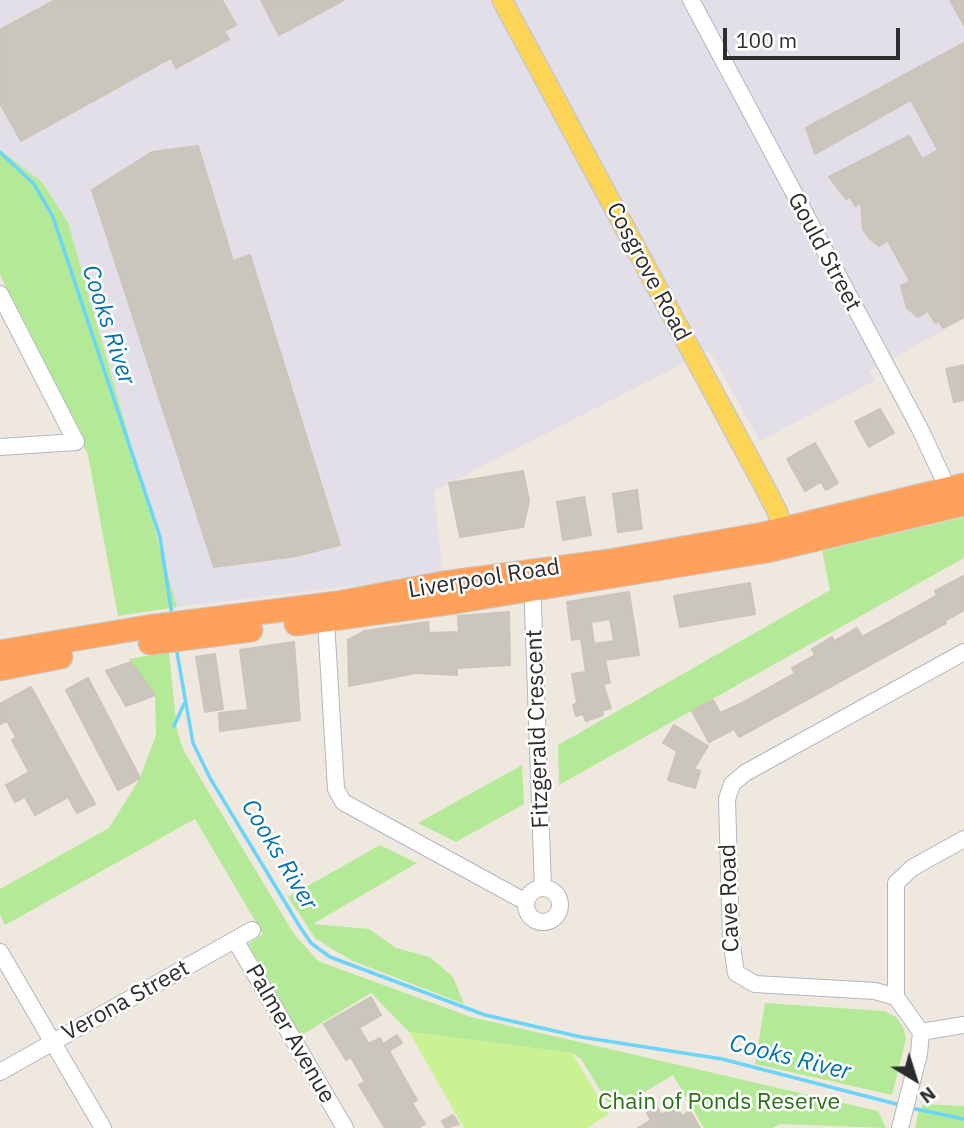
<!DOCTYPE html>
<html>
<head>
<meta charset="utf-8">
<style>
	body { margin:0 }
	#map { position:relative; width:964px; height:1128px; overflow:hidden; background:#efe8df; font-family:"IBM Plex Sans",sans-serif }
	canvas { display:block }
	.north { position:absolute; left:880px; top:1044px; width:70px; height:70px; -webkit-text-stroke:5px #fff; paint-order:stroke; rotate:142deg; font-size:19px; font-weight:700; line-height:28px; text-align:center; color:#2d2d2d }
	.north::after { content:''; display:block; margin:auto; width:24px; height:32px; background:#2d2d2d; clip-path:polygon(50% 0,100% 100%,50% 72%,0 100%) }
	.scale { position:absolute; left:723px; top:28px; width:177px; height:32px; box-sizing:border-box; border:4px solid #2d2d2d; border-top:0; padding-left:9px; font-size:21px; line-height:24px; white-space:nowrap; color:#2d2d2d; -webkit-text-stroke:5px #fff; paint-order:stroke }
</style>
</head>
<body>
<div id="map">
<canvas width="964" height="1128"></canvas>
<div class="north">N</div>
<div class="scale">100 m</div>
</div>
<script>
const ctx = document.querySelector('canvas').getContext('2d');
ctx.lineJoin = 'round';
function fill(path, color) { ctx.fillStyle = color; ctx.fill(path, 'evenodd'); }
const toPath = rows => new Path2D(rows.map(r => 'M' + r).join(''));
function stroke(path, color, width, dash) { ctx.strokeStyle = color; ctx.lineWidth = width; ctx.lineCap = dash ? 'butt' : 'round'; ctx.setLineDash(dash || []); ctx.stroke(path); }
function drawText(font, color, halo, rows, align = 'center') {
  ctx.font = font + ' "IBM Plex Sans",sans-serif'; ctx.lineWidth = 5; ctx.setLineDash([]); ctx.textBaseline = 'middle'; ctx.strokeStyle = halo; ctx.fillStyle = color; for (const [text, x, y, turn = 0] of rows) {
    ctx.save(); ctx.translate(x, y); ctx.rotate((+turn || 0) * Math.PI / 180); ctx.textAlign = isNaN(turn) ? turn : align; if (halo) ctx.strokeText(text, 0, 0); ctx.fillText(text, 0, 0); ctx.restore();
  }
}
const industrial = toPath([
	[0,0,964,0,964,319,869,371,876,380,760,441,709,350,434,491,443,575,177,607,68,222,42,182,0,150]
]);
const green = toPath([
	[0,150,42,182,68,222,177,607,118,616,88,455,0,275],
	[964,517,964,558,559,785,558,745,830,590,822,551],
	[169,652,177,731,184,751,294,934,318,961,471,1017,878,1111,886,1128,780,1124,772,1128,704,1128,673,1075,613,1111,581,1059,572,1053,409,1032,371,993,300,1036,248,944,263,934,195,819,5,925,0,915,0,889,109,828,140,778,156,735,155,695,129,659],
	[522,765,524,804,456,842,418,823],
	[380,845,417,863,313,924,369,929,396,948,430,957,453,977,464,1004,353,961,332,949,315,938,288,897],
	[765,1003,884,1011,896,1017,903,1027,906,1039,892,1095,755,1064],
	[925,1104,964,1106,964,1128,915,1128,919,1110]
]);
const pitch = toPath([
	[409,1032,572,1053,609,1114,587,1128,464,1128]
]);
const stream = toPath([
	[0,152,34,184,53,217,160,537,172,615],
	[176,647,193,743,210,778,300,927,311,943,330,957,485,1015,581,1037,722,1059,900,1105],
	[174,726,184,704],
	[911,1108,964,1119]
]);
const building = toPath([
	[55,0,222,0,236,25,224,31,229,39,176,68,171,58,21,141,0,103,0,30,55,0],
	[261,0,344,0,279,35,261,0],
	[950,0,964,0,964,25,950,0],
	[964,43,964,317,943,328,939,321,935,323,928,311,918,317,907,308,901,286,910,281,888,241,879,246,868,237,863,229,861,203,855,206,850,197,846,199,829,177,909,136,922,159,938,150,911,100,815,154,806,128,964,43],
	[198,146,233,261,250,255,340,545,296,556,214,567,92,190,152,152,198,146],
	[964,365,964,400,954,402,946,369,964,365],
	[880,409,894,433,869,447,855,422,880,409],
	[815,443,838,483,826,490,821,482,805,491,787,459,815,443],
	[523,471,529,501,523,527,460,537,449,483,523,471],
	[637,490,642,529,618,532,613,494,637,490],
	[584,497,591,535,563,540,557,502,584,497],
	[964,576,964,610,945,621,946,623,739,737,734,729,709,742,692,711,713,700,720,713,740,704,795,673,792,668,815,655,812,649,832,637,834,641,857,628,862,637,913,609,937,595,935,591,964,576],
	[750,583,755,614,680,627,674,596,750,583],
	[629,592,639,655,605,660,610,683,603,684,611,708,602,711,603,715,586,721,583,714,576,716,573,705,577,703,572,674,586,672,581,638,572,640,567,602,629,592],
	[610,619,614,641,594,644,591,622,610,619],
	[509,612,510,665,457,668,457,675,416,673,349,686,348,640,365,631,428,622,429,633,459,632,458,616,509,612],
	[294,642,300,720,220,731,219,713,248,710,240,650,294,642],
	[215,654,223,709,205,712,196,657,215,654],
	[131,662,155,695,126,706,106,671,131,662],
	[88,678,140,778,118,790,66,690,88,678],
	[31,687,95,804,77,813,68,797,35,815,25,797,15,802,6,785,29,772,12,740,16,737,7,721,0,724,0,704,31,687],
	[674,725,708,746,694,769,700,771,695,788,668,780,677,751,663,743,674,725],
	[371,997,381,1015,359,1028,369,1044,380,1038,383,1044,397,1035,402,1043,389,1051,417,1100,412,1103,425,1124,418,1128,385,1128,359,1085,365,1082,351,1057,346,1060,324,1024,371,997],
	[676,1106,682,1116,690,1111,700,1128,638,1128,651,1120,647,1113,657,1107,661,1115,676,1106],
	[453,1115,459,1124,446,1128,442,1121,453,1115]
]);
const minor = toPath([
	[691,0,920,429,942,476,948,498],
	[0,294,76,442,0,447],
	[532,579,543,888],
	[326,621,336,789,343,802,526,902],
	'526 905a17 17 0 1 1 34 0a17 17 0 1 1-34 0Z',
	[235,940,345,1128],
	[0,952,103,1128],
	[896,997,896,883,912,868,964,839],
	[921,1032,964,1025],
	[0,1072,252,930],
	[900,1128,919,1054,921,1032,896,997,875,991,755,984,736,973,731,939,727,799,732,784,745,773,964,652]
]);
const major = toPath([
	[502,0,763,484,777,511,788,544]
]);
const highway = toPath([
	[296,624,455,602,767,551,964,504],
	[150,643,251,630],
	[0,652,147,627,337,603,443,583,609,561,763,534,964,485],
	[0,669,61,657]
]);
const streetNames = [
	["Gould Street",824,252,62],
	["Cosgrove Road",648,272,62],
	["Liverpool Road",484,579,-9],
	["Fitzgerald Crescent",538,729,-92],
	["Cave Road",730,898,-92],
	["Verona Street",126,1001,-29],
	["Palmer Avenue",290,1034,60]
];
const parkNames = [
	["Chain of Ponds Reserve",719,1102]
];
const waterNames = [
	["Cooks River",108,325,72],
	["Cooks River",279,855,59],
	["Cooks River",790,1058,14]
];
fill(industrial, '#e2dfe8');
fill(green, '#b4ea97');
fill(pitch, '#caf292');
stroke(stream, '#6ad4f9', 3.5);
fill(building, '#cbc6bd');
stroke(building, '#ccc4b8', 2);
stroke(minor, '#b3b5c2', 18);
stroke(major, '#c8c8c8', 22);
stroke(highway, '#c8c8c8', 25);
stroke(minor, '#fff', 16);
stroke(major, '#fdd556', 19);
stroke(highway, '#ffa15a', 23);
drawText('23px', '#2d2d2d', '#fff', streetNames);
drawText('23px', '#287314', '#fff', parkNames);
drawText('italic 24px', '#0172ad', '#fff', waterNames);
</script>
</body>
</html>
